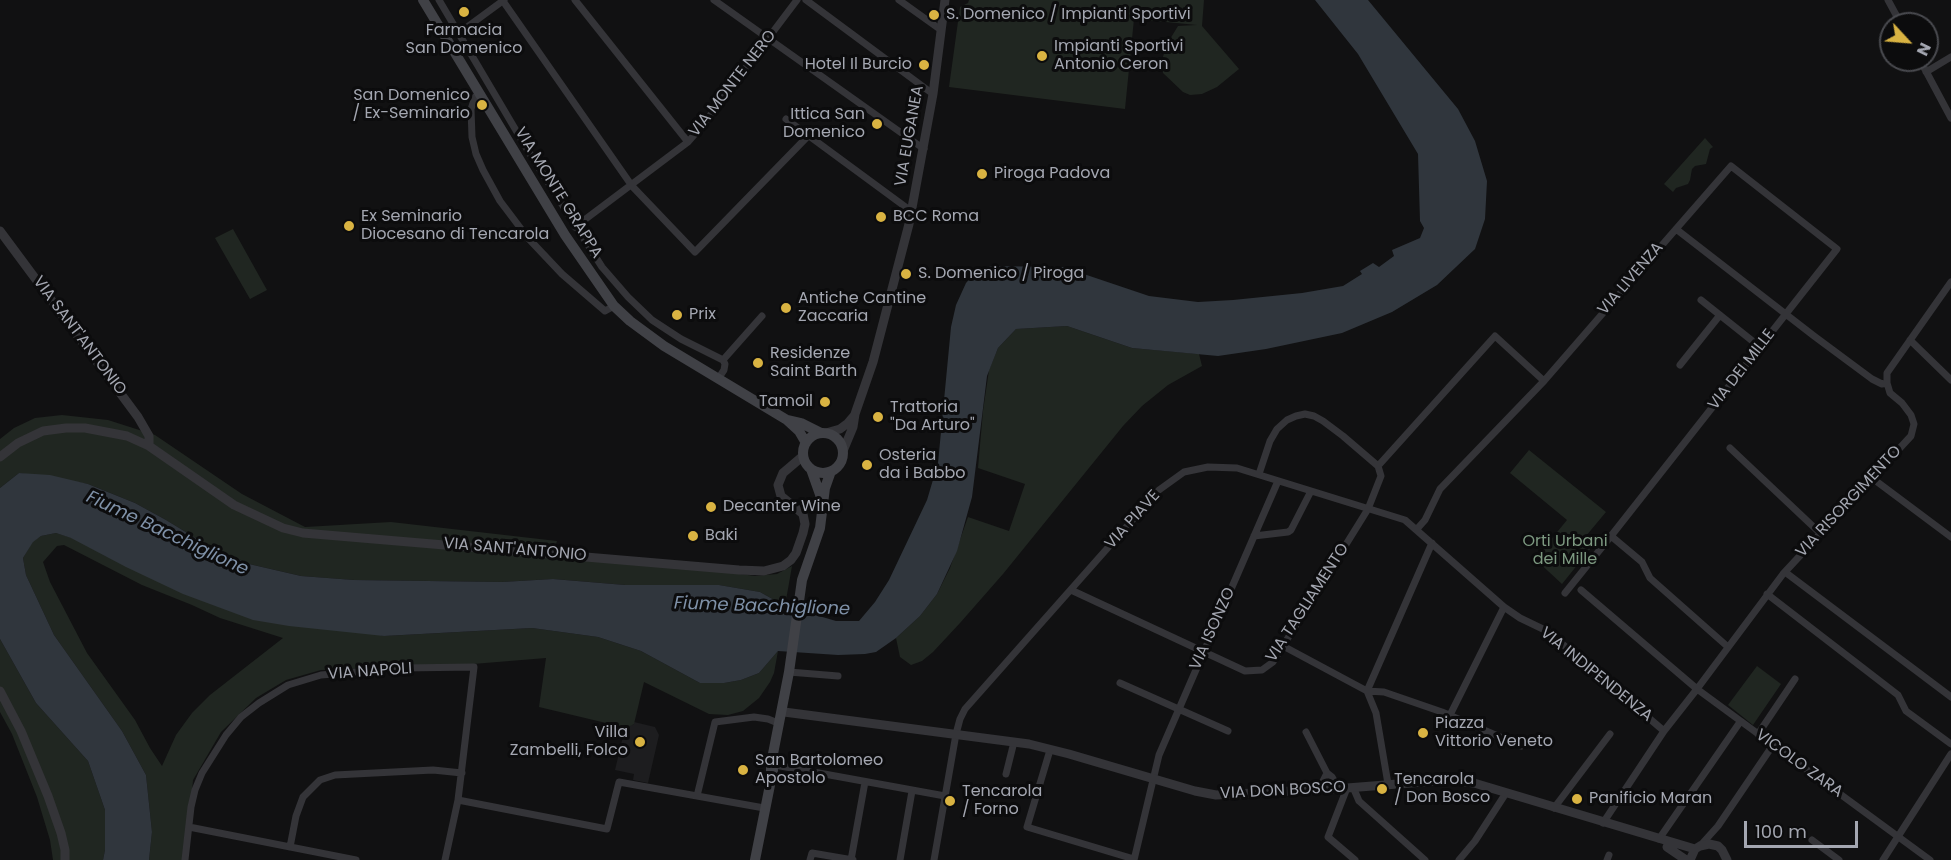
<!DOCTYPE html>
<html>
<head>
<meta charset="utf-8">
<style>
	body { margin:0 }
	#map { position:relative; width:1951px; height:860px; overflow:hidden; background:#111112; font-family:Poppins,sans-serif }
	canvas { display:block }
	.north { position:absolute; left:1879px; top:12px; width:60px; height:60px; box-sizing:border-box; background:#0c0c0d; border:2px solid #494a4f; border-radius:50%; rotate:116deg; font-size:16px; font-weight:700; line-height:24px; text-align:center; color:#a4a7b1 }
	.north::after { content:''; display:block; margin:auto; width:21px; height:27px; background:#d9b342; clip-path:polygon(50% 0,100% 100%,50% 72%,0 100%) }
	.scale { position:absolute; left:1744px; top:821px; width:114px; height:27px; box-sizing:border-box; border:3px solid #a4a7b1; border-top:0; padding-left:8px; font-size:18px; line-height:21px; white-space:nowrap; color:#a4a7b1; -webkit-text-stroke:4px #0c0c0d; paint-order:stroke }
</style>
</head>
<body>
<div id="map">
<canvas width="1951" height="860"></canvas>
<div class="north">N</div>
<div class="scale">100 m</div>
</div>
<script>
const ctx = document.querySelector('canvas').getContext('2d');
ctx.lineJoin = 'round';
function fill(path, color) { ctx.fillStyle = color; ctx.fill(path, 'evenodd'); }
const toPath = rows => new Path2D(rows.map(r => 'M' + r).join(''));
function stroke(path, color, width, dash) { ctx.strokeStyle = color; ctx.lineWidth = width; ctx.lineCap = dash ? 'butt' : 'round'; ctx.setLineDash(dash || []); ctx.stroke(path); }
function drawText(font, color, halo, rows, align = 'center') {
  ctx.font = font + ' Poppins,sans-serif'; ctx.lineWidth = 6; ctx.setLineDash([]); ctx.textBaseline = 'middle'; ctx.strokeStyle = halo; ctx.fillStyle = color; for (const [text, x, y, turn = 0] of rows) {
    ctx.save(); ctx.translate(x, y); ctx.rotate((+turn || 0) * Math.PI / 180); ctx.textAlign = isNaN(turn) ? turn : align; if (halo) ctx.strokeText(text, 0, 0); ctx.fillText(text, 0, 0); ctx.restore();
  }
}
const built = toPath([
	[634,722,655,727,659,735,648,783,633,780,634,774,615,770,625,728,634,724]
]);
const green = toPath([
	[969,0,1204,0,1202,26,1239,69,1217,87,1202,94,1190,95,1183,92,1163,73,1161,63,1167,44,1178,26,1197,25,1134,19,1125,109,949,87,960,7,968,3],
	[1705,138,1713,147,1710,149,1706,164,1695,166,1692,169,1690,180,1688,184,1676,188,1673,192,1664,184],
	[233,229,267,290,250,299,215,238],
	[1067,326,1132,348,1199,354,1202,366,1168,385,1142,406,1123,426,1003,574,960,623,933,652,922,661,911,665,900,657,896,638,920,616,937,594,950,568,968,517,1009,531,1025,484,978,468,983,411,989,370,998,348,1016,329],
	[62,415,108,420,155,435,242,494,305,527,391,522,557,541,553,554,675,565,755,576,777,574,792,566,785,606,760,592,719,585,625,585,553,579,502,582,354,580,301,576,249,564,207,545,166,520,135,503,88,484,19,473,0,488,0,439,14,428,35,418],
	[1529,450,1606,512,1586,536,1595,543,1562,584,1535,559,1567,520,1510,473],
	[56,533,384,636,532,628,598,637,641,651,700,683,724,683,741,680,759,673,778,651,774,673,770,682,759,698,743,711,728,715,709,714,644,682,634,724,627,728,539,707,546,658,473,664,321,670,286,680,256,698,221,732,193,780,189,827,183,860,149,860,152,832,146,775,122,731,54,635,26,575,23,558,33,541,41,536],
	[64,545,142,585,192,605,220,618,283,638,210,695,192,713,176,735,162,766,150,748,135,720,87,653,50,582,43,562,57,546],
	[0,639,36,703,88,761,105,810,105,850,103,860,53,860,50,840,37,797,12,734,0,712],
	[1757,666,1781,684,1753,725,1728,705]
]);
const water = toPath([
	[1315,0,1368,0,1458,109,1475,141,1487,181,1485,219,1475,249,1437,285,1392,312,1342,333,1266,349,1218,356,1132,348,1067,326,1016,329,998,348,987,376,972,497,957,551,937,594,920,616,896,638,876,652,865,654,838,655,778,651,759,673,741,680,724,683,700,683,641,651,598,637,532,628,384,636,289,626,253,620,183,594,126,567,71,538,56,533,41,536,33,542,23,558,26,575,54,635,122,731,146,775,152,832,149,860,103,860,105,850,105,810,88,761,36,703,0,639,0,488,19,473,50,475,88,484,135,503,166,520,207,545,249,564,301,576,354,580,502,582,553,579,625,585,719,585,760,592,785,606,836,621,859,621,875,602,889,580,927,500,938,463,951,327,956,305,966,283,973,275,988,266,1063,267,1149,296,1198,302,1233,300,1302,293,1343,286,1362,274,1360,271,1373,263,1379,267,1394,256,1392,250,1420,238,1424,228,1420,221,1418,154,1358,54]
]);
const minor = toPath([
	[439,0,527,149,602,267,628,297,652,320,681,339,723,360,725,364,724,370,718,379],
	[575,0,688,142],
	[714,0,924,149],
	[806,0,933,94],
	[899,0,941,30],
	[1888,0,1901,24],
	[503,1,632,186,695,252,809,135],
	[459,33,504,0],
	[1920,60,1951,118],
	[1926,72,1951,57],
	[479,94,475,97,471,109,472,137,476,154,483,170,500,201,528,238,562,274,605,311,614,306],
	[786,119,911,211],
	[575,227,688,142,702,126,797,0],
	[1676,229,1731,166,1837,249,1611,536,1642,562,1650,578,1728,647],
	[1701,300,1760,347],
	[1910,340,1951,380],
	[723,360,762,316],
	[1680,365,1720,315],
	[1730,448,1820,533],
	[1378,466,1495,336,1544,381],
	[1872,478,1951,537],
	[1417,529,1425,520,1440,489,1544,381,1676,229,1814,336,1872,379,1882,384,1887,383],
	[1254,536,1288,532,1291,530,1311,491],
	[1785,572,1951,697],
	[1071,590,1245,671,1262,670,1273,662,1368,509,1381,476,1378,466,1343,436,1323,421,1314,416,1305,414,1296,416,1287,420,1277,429,1270,441,1259,474],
	[1581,590,1697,689,1930,860],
	[1565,593,1611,536],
	[1767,594,1898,695,1906,711,1951,744],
	[1283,646,1367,691,1384,692,1442,712,1521,746],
	[789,672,838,676],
	[1120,683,1228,731],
	[1450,715,1504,607],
	[1306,732,1327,773,1332,777,1338,788],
	[1758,734,1795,679],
	[1050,750,1027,827,1134,859],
	[775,765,945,796],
	[1006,774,1014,742],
	[1388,784,1376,713,1367,691,1432,543],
	[1353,787,1359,801,1425,860],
	[1347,788,1328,837,1355,860],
	[1322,789,1322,783,1327,773],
	[697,796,715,722,754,717,768,719,778,723],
	[458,800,607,829,619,782,764,808],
	[1554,808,1610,734],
	[1603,823,1664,731,1697,689,1783,574,1911,436,1914,424,1911,415,1902,403,1890,393,1887,383,1887,373,1951,282],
	[189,827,356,860],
	[1659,839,1740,722],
	[1812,840,1839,860],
	[1700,846,1718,826,1773,745],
	[290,847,296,816,303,797,320,780,335,775,433,770,462,773],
	[185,860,191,807,195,790,202,773,226,735,241,717,259,703,288,685,321,675,403,668,474,667,458,800,445,860],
	[810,860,812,853,853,860],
	[851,860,865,782],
	[900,860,912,791],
	[934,860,956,734,960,719,965,709,1159,490,1184,472,1208,467,1237,468,1405,520,1504,607,1520,618,1547,631,1664,731],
	[1134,860,1159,755,1278,481],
	[1459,860,1475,841,1506,793],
	[1607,860,1609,855],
	[1883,860,1951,754]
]);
const tertiary = toPath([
	[0,231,138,417,149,436,149,446],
	[826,433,840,429,848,423,854,416],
	[843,451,853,427,855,414,873,362,909,224,933,94,945,0],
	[0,457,18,443,43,431,66,428,85,428,127,436,149,446,234,505,283,528,303,533,739,570,764,571,783,566,791,560,796,553,803,533,805,524,803,514,781,496,778,485,783,473,803,456],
	[0,691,21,731,48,796,61,833,65,850,65,860],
	[784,712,1029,744,1069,754,1195,791,1216,795,1347,788,1448,780,1474,783,1695,849],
	[1667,847,1686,860],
	[1690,860,1695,849,1700,846,1709,844,1718,846,1722,850,1727,860]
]);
const secondary = toPath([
	[423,0,565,235,614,306,630,321,664,346,787,420,799,431,806,443],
	[788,420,801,423,821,433],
	'803 453a20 20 0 1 1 40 0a20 20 0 1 1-40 0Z',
	[811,469,822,500],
	[771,776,771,764,789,672,802,580,820,528,825,488,831,471],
	[755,860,773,770]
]);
const markers = [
	[464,12,6,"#d9b342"],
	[934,15,6,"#d9b342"],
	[1042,56,6,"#d9b342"],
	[924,65,6,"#d9b342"],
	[482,105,6,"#d9b342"],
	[877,124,6,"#d9b342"],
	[982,174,6,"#d9b342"],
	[881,217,6,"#d9b342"],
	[349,226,6,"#d9b342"],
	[906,274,6,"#d9b342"],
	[786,308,6,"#d9b342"],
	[677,315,6,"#d9b342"],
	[758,363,6,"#d9b342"],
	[825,402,6,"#d9b342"],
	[878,417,6,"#d9b342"],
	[867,465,6,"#d9b342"],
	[711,507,6,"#d9b342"],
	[693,536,6,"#d9b342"],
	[1423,733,6,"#d9b342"],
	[640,742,6,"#d9b342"],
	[743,770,6,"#d9b342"],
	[1382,789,6,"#d9b342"],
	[1577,799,6,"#d9b342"],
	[950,801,6,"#d9b342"]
];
const poiNames = [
	["S. Domenico / Impianti Sportivi",946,15],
	["Farmacia",464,31,"center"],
	["San Domenico",464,49,"center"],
	["Impianti Sportivi",1054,47],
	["Antonio Ceron",1054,65],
	["Hotel Il Burcio",912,65,"right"],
	["San Domenico",470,96,"right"],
	["/ Ex-Seminario",470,114,"right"],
	["Ittica San",865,115,"right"],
	["Domenico",865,133,"right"],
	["Piroga Padova",994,174],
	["Ex Seminario",361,217],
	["Diocesano di Tencarola",361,235],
	["BCC Roma",893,217],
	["S. Domenico / Piroga",918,274],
	["Antiche Cantine",798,299],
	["Zaccaria",798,317],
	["Prix",689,315],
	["Residenze",770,354],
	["Saint Barth",770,372],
	["Tamoil",813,402,"right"],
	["Trattoria",890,408],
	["\"Da Arturo\"",890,426],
	["Osteria",879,456],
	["da i Babbo",879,474],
	["Decanter Wine",723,507],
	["Baki",705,536],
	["Piazza",1435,724],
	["Vittorio Veneto",1435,742],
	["Villa",628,733,"right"],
	["Zambelli, Folco",628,751,"right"],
	["San Bartolomeo",755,761],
	["Apostolo",755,779],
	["Tencarola",1394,780],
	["/ Don Bosco",1394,798],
	["Tencarola",962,792],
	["/ Forno",962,810],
	["Panificio Maran",1589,799]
];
const streetNames = [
	["VIA MONTE NERO",733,84,-52],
	["VIA EUGANEA",910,136,-80],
	["VIA MONTE GRAPPA",558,193,58],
	["VIA LIVENZA",1631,279,-49],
	["VIA SANT'ANTONIO",79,336,53],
	["VIA DEI MILLE",1742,370,-52],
	["VIA RISORGIMENTO",1849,502,-47],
	["VIA PIAVE",1133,520,-48],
	["VIA SANT'ANTONIO",515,550,5],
	["VIA TAGLIAMENTO",1308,603,-57],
	["VIA ISONZO",1213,629,-66],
	["VIA NAPOLI",370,672,-4],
	["VIA INDIPENDENZA",1596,675,39],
	["VICOLO ZARA",1799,764,36],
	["VIA DON BOSCO",1283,791,-3]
];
const parkNames = [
	["Orti Urbani",1565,542],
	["dei Mille",1565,560]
];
const waterNames = [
	["Fiume Bacchiglione",167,534,25],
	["Fiume Bacchiglione",762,607,2]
];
fill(built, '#1d1d1f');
fill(green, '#202621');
fill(water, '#30363d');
stroke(minor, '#343438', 7);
stroke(tertiary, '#343438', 9);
stroke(secondary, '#404146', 10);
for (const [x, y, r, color] of markers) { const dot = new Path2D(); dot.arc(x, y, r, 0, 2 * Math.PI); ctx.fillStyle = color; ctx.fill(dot); stroke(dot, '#0c0c0d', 2); }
drawText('16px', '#a4a7b1', '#0c0c0d', poiNames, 'left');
drawText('16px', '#a4a7b1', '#0c0c0d', streetNames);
drawText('16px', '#7d9981', '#0c0c0d', parkNames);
drawText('italic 18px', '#7f91a8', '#0c0c0d', waterNames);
</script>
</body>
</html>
